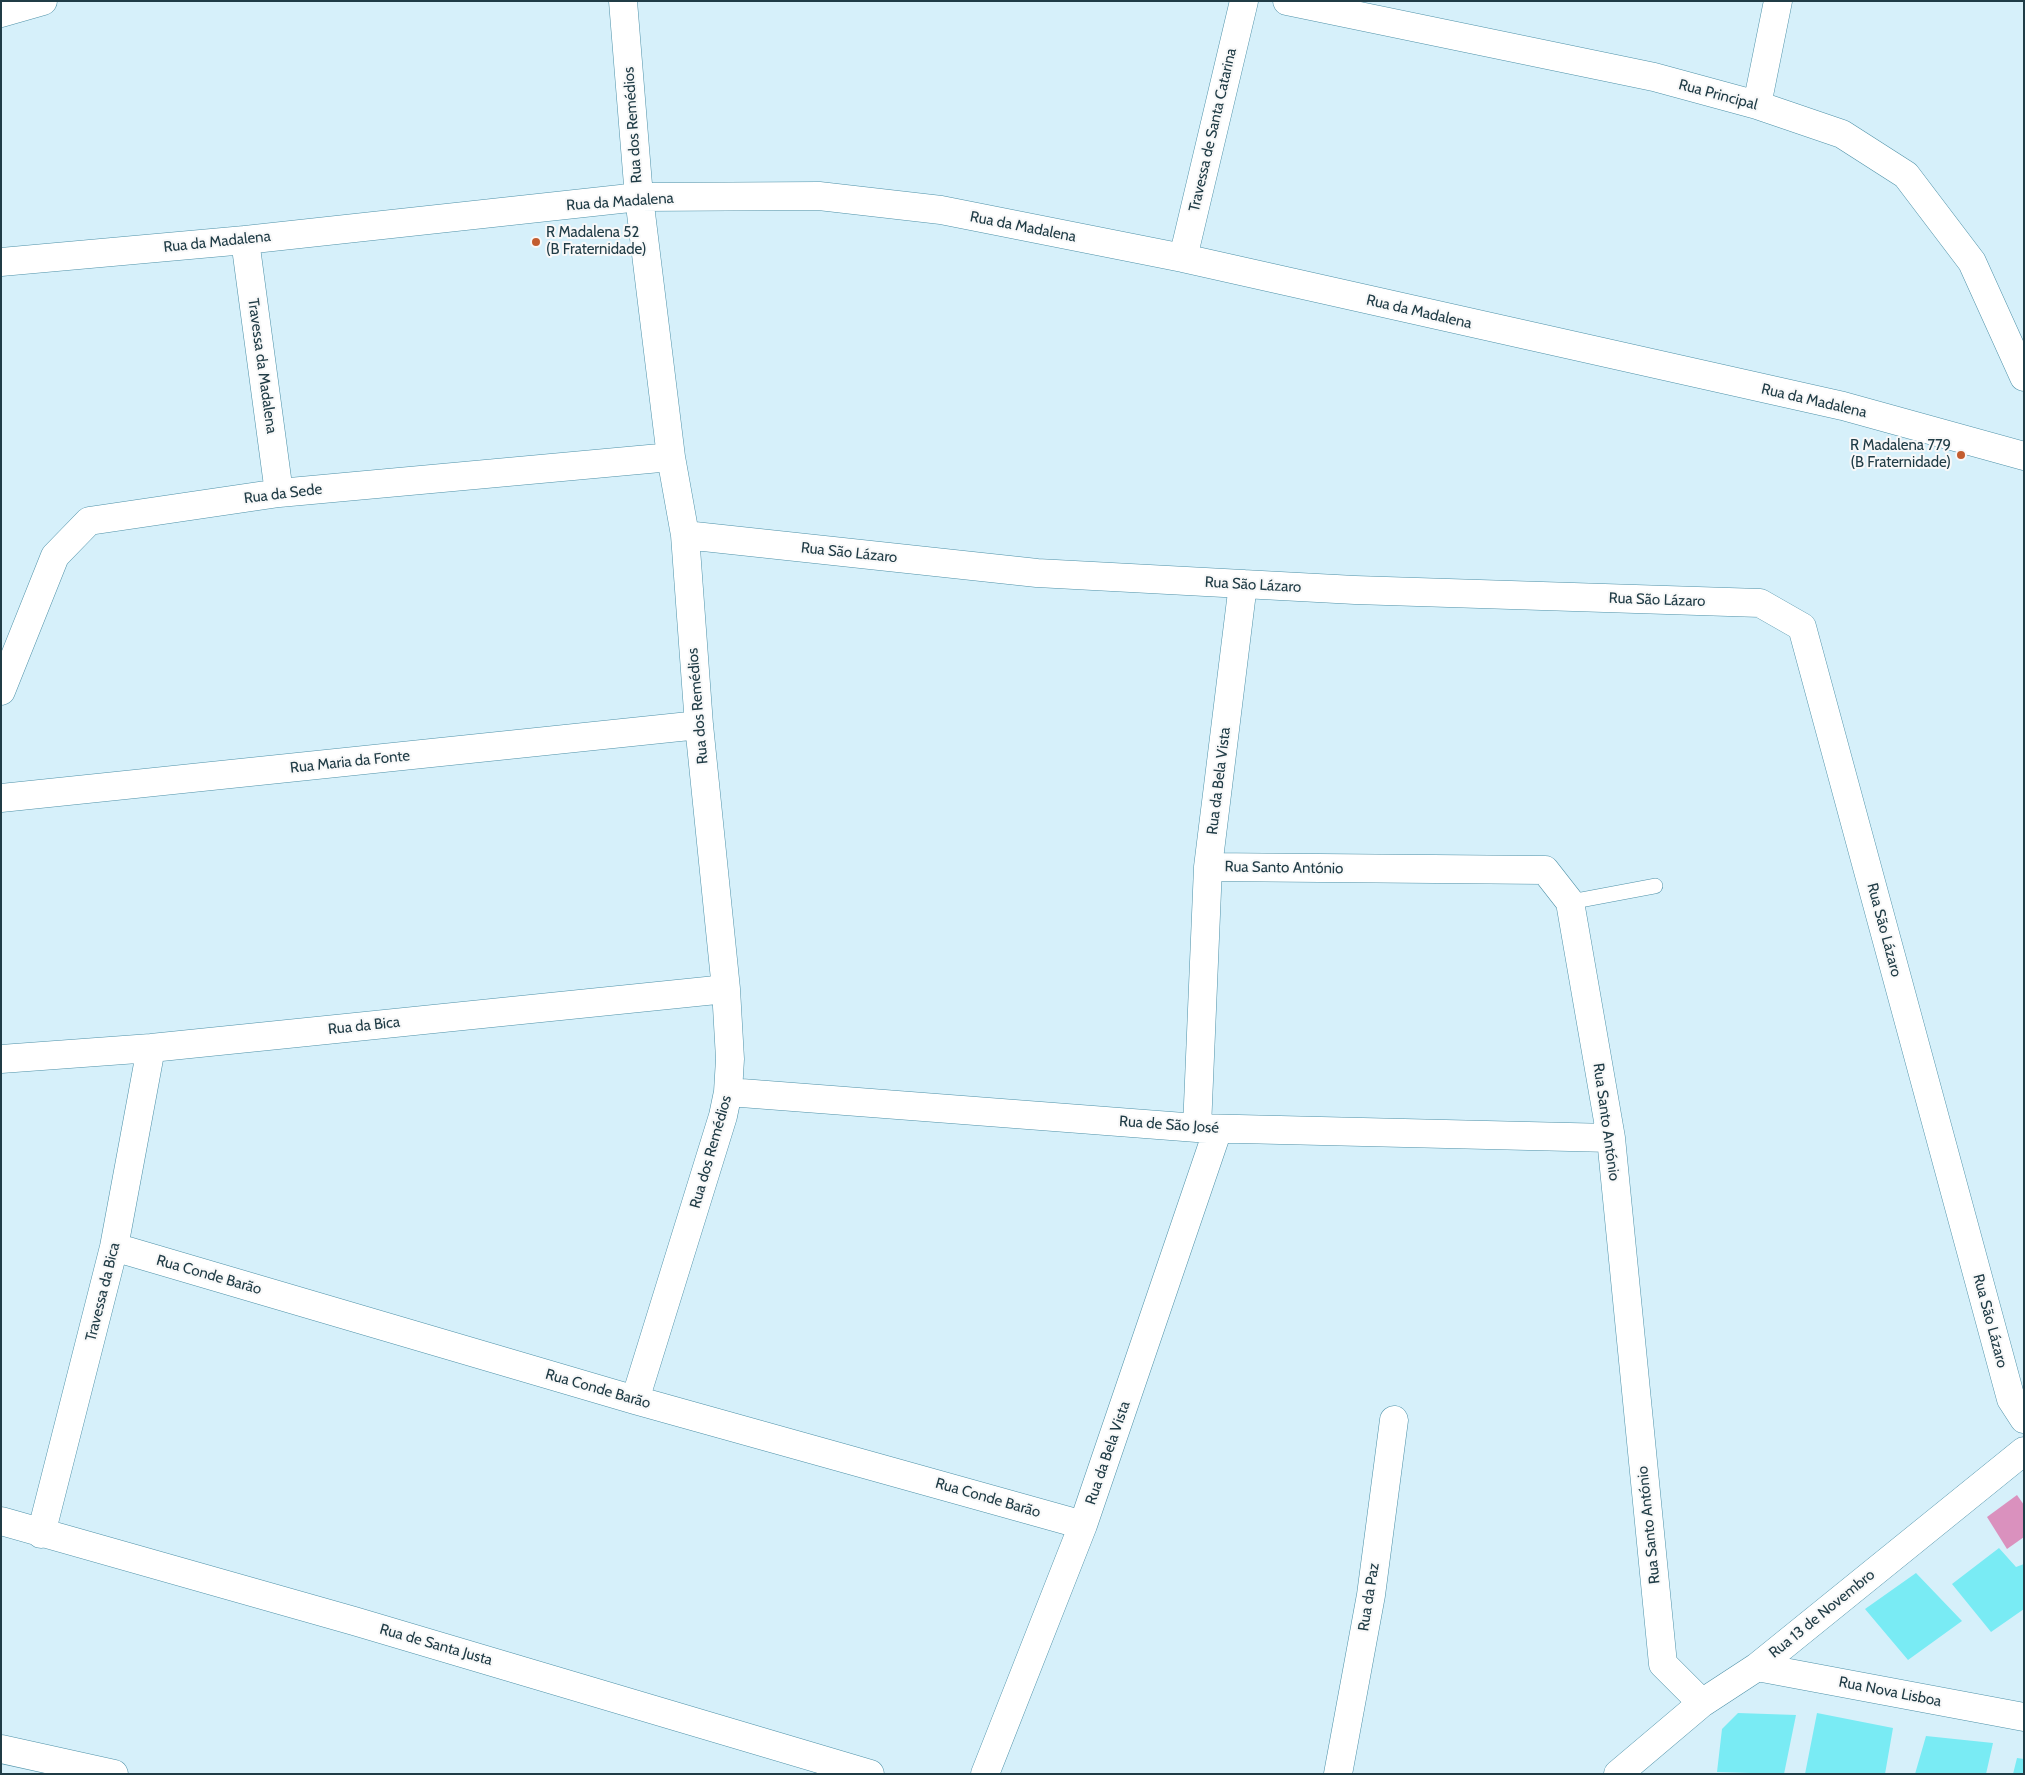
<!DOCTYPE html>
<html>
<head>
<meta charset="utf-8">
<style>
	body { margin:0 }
	#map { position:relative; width:2025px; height:1775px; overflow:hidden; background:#d6f0fa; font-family:Cabin,sans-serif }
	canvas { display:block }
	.frame { position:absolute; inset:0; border:2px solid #203c46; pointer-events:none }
</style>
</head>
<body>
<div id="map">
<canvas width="2025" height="1775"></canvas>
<div class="frame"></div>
</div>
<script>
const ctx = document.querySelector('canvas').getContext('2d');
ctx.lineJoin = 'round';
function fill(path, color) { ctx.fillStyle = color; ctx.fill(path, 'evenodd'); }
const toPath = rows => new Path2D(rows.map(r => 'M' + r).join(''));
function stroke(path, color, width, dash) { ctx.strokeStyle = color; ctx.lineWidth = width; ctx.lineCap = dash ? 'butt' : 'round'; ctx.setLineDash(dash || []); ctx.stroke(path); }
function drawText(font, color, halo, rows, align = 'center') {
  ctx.font = font + ' Cabin,sans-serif'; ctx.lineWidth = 4; ctx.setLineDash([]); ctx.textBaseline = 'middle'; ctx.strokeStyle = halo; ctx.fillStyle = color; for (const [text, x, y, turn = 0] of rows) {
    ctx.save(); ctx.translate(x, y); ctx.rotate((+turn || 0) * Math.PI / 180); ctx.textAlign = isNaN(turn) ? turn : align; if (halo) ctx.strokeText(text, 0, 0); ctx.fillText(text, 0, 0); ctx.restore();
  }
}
const water = toPath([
	[2017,1495,2024,1505,2024,1537,2007,1549,1987,1517]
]);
const building = toPath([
	[1999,1548,2016,1567,2024,1564,2024,1609,1991,1632,1952,1584],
	[1916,1573,1962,1621,1908,1660,1865,1609],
	[1738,1713,1796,1715,1784,1774,1717,1772,1722,1729],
	[1817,1713,1893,1728,1885,1774,1805,1774],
	[1926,1736,1993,1743,1986,1774,1915,1774],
	[2017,1758,2024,1759,2024,1774,2013,1774]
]);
const service = toPath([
	[1570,902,1655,886]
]);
const minor = toPath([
	[623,1,639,197,671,457,685,535,699,725,726,989,730,1059,728,1092,723,1116,635,1400],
	[1287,1,1654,77,1757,105,1842,134,1906,175,1972,262,2024,377],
	[1,13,43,1],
	[1757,105,1778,1],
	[245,240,279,493],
	[1183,258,1244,1],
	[1,262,245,240,639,197,819,196,941,210,1183,258,1843,406,2024,456],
	[685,535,1037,573,1355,590,1760,603,1802,627,2011,1399,2024,1419],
	[1,691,55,556,89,521,279,493,671,457],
	[1,798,699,725],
	[1208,867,1545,870,1570,902,1611,1138,1663,1664,1702,1703],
	[1,1059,151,1048,726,989],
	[728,1092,1197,1128,1611,1138],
	[1197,1128,1208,867,1243,584],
	[114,1247,635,1400,1083,1525],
	[1,1521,354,1621,870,1774],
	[41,1534,114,1247,151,1048],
	[1757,1667,2024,1717],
	[985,1774,1083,1525,1218,1129],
	[1338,1774,1371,1595,1394,1420],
	[1618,1774,1702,1703,1757,1667,2024,1451]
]);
const motorway = toPath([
	[1,1749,114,1774]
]);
const markers = [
	[536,242,5,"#c35d2f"],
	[1961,455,5,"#c35d2f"]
];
const streetNames = [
	["Rua Principal",1718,95,15],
	["Rua dos Remédios",633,125,-94],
	["Travessa de Santa Catarina",1213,130,-77],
	["Rua da Madalena",620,202,-4],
	["Rua da Madalena",1023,227,11],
	["Rua da Madalena",217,242,-6],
	["Rua da Madalena",1419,312,13],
	["Travessa da Madalena",262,366,82],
	["Rua da Madalena",1814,401,13],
	["Rua da Sede",283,494,-7],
	["Rua São Lázaro",849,553,6],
	["Rua São Lázaro",1253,585,3],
	["Rua São Lázaro",1657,600,2],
	["Rua dos Remédios",698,706,-95],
	["Rua Maria da Fonte",350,762,-6],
	["Rua da Bela Vista",1219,781,-83],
	["Rua Santo António",1284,868,1],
	["Rua São Lázaro",1884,930,75],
	["Rua da Bica",364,1026,-6],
	["Rua Santo António",1606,1122,82],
	["Rua de São José",1169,1125,4],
	["Rua dos Remédios",711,1152,-74],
	["Rua Conde Barão",209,1275,16],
	["Travessa da Bica",103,1292,-76],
	["Rua São Lázaro",1990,1321,75],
	["Rua Conde Barão",598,1389,16],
	["Rua da Bela Vista",1108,1453,-71],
	["Rua Conde Barão",988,1498,16],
	["Rua Santo António",1649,1525,-96],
	["Rua da Paz",1369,1597,-81],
	["Rua 13 de Novembro",1822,1614,-39],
	["Rua de Santa Justa",436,1645,16],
	["Rua Nova Lisboa",1890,1692,11]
];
const poiNames = [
	["R Madalena 52",546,233],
	["(B Fraternidade)",546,250],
	["R Madalena 779",1951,446,"right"],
	["(B Fraternidade)",1951,463,"right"]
];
fill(water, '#da91be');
fill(building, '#79ebf4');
stroke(service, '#4e91a8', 16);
stroke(minor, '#4e91a8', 29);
stroke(motorway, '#4e91a8', 29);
stroke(service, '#fff', 15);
stroke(minor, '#fff', 28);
stroke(motorway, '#fff', 28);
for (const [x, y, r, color] of markers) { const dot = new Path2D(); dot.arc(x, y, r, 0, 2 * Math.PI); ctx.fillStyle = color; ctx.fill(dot); stroke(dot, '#f8f8f8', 2); }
drawText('15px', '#203c46', '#f8f8f8', streetNames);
drawText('15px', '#203c46', '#f8f8f8', poiNames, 'left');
</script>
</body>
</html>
